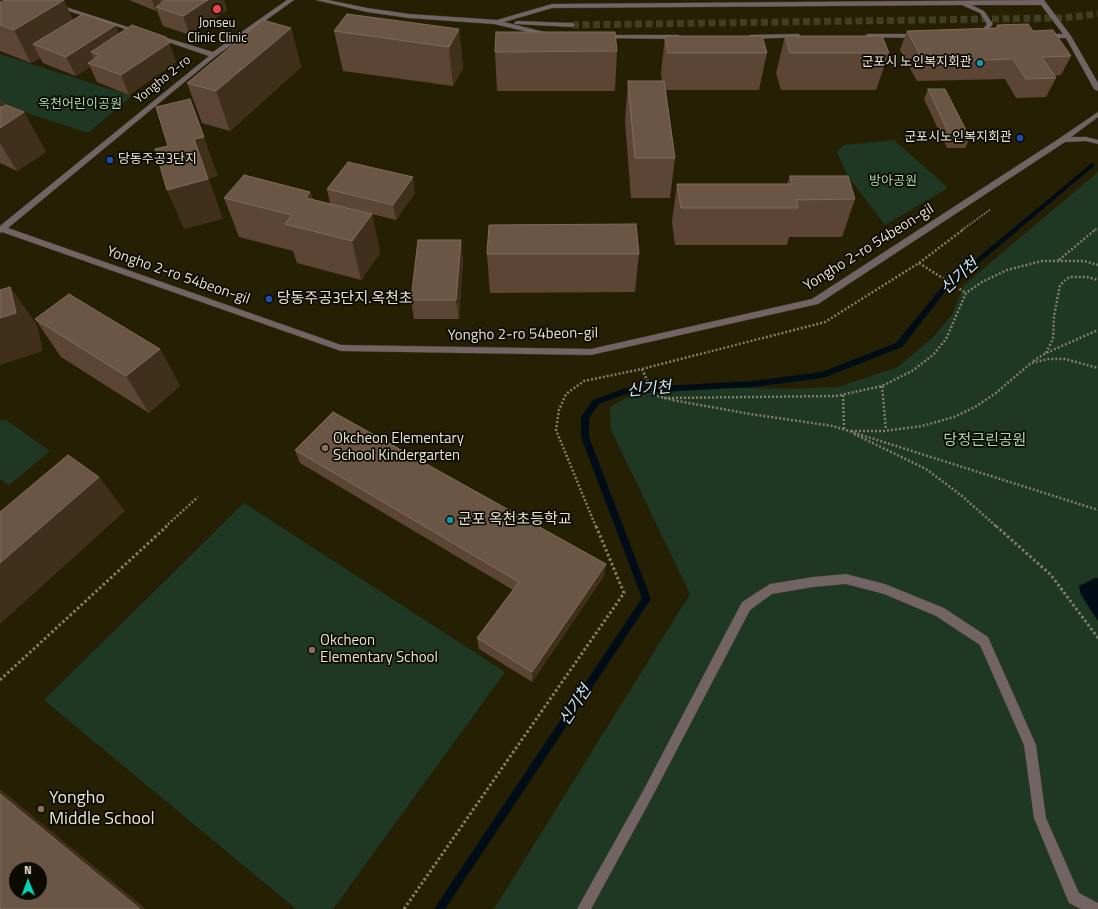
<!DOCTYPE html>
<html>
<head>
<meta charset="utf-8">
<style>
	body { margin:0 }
	#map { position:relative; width:1098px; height:909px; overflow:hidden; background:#252004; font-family:"Titillium Web",sans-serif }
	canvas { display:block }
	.north { position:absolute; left:8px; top:861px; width:40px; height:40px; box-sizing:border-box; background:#0c0a02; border:1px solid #646156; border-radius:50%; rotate:359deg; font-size:11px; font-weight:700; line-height:16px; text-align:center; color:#e7e4d3 }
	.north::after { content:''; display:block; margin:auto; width:14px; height:18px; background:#05d5b6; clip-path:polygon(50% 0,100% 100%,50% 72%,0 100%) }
</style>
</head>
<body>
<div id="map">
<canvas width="1098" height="909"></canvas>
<div class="north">N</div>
</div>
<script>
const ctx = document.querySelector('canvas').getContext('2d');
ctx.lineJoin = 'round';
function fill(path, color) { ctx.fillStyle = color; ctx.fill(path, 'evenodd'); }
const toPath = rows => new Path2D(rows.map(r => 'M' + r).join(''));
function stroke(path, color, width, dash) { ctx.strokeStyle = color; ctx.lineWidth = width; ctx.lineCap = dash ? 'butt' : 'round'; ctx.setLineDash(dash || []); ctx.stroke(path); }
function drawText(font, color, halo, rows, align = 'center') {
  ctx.font = font + ' "Titillium Web","Noto Sans KR",sans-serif'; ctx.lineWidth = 3.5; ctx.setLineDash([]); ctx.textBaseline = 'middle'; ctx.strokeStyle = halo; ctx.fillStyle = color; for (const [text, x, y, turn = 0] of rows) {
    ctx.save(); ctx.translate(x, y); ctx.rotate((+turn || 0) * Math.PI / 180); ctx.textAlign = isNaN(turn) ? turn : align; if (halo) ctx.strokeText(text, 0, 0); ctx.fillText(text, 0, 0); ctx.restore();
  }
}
const green = toPath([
	[0,54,132,96,88,133,0,104],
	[894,140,948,188,885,225,847,175,837,152,844,145],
	[1098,172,1098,909,494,909,690,594,611,430,610,407,628,397,679,386,785,389,838,387,898,367,933,337,952,315,964,285],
	[6,420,50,451,9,485,0,479,0,421],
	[244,503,505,672,333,909,296,909,44,700]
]);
const water = toPath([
	[1095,578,1098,578,1098,621,1081,595,1079,586]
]);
const stream = toPath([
	[1092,163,1095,165,1094,166,945,292,902,347,823,378,753,387,626,394,599,404,589,418,589,437,651,599,445,909,434,909,642,598,581,437,581,417,593,400,626,388,753,381,822,372,896,343,941,288,1092,163]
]);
const minorTunnel = toPath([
	[572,25,1062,18,1098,14]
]);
const pathFar2 = toPath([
	[962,230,991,209],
	[1095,230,1098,228]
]);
const pathFar1 = toPath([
	[1059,260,1096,229],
	[919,263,966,293],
	[1046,353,1053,339,1054,316,1060,285,1069,277,1087,277,1098,280],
	[1033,361,1046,353,1098,330],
	[642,369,654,395,672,400,750,414,833,426,1098,510],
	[882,386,886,430],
	[843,395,844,429],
	[664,398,836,396,882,386,912,371,933,355,946,339,966,293,982,282,1007,270,1042,261,1084,261,1098,265],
	[851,431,884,431,922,426,954,417,975,407,996,393,1031,363,1048,359,1065,359,1098,368],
	[854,434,926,469,962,496,997,527],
	[165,527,198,497],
	[596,527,556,430,559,410,566,394,584,381,642,369,825,322,919,263,964,229]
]);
const path = toPath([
	[996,526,1051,575,1098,638],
	[0,680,167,526],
	[404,909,624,593,596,526]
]);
const minor = toPath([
	[34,0,44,0,143,32,138,33,34,0],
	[287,0,294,0,216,56,8,228,341,345,591,349,812,299,1060,138,1098,112,1098,117,1071,137,1086,137,1098,140,1098,144,1086,141,1065,142,818,304,591,355,341,351,2,232,0,233,0,226,209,56,153,37,153,35,157,35,213,52,287,0],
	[316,0,328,0,367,8,409,14,497,20,552,4,1044,0,1071,36,1098,83,1098,91,1094,89,1066,38,1044,38,1041,36,1044,34,1063,34,1041,5,971,5,984,11,993,24,987,31,974,37,971,35,972,34,983,29,987,24,980,13,962,5,552,8,504,22,552,34,553,35,550,37,494,24,409,18,367,12,316,0],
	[517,21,572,23,575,25,572,27,515,24,514,23,517,21],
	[798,34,800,35,800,37,750,39,747,37,750,35,798,34],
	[868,34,918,34,921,36,918,38,866,37,866,35,868,34],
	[602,35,678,35,681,37,678,39,600,38,599,37,602,35],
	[846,574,885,584,944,608,988,637,1036,745,1046,818,1079,893,1098,903,1098,909,1081,909,1069,903,1034,818,1024,745,980,645,936,616,884,594,846,584,813,587,772,594,750,610,651,799,591,909,577,909,643,791,742,602,770,584,813,577,846,574]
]);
const wall = toPath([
	[0,0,64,0,73,20,119,33,169,43,176,62,129,95,97,82,90,67,76,76,43,63,40,58,31,63,0,51],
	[129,0,224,0,227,10,190,35,163,26,157,11,156,11],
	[997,25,1033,31,1071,56,1061,75,1054,76,1056,78,1046,97,1016,98,1005,79,917,81,900,50,907,31,995,28],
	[291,28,301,67,230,131,202,123,187,83],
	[459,29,463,68,453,86,343,71,334,31],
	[665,36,767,53,759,90,666,90,675,158,670,198,631,198,625,121,628,81,662,81,661,73],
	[785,36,889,53,876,90,781,90,776,73],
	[617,51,615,91,497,91,495,52],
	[928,89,970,138,965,148,947,148,924,99],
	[0,99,4,106,24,112,46,152,17,171,0,163],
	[790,176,855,199,842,237,789,237,787,245,675,245,672,222,677,184,787,184],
	[327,189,415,193,396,220,372,214,380,253,361,280,297,263,293,251,239,237,224,198,310,192,313,199,330,204],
	[487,254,639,254,635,292,490,293],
	[463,259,459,319,414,319,411,300],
	[35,319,160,349,180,386,149,413,61,357],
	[295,450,606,564,604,576,532,682,479,649,477,638,513,590,300,463]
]);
const shadedWall = toPath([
	[0,0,64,0,79,33,33,44,40,58,31,63,14,30,0,25],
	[152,0,160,0,162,7,156,7,157,11,156,11],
	[208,0,224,0,227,10,190,35,183,16],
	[116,25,124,45,100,55,91,52,96,63,88,63,90,67,76,76,66,57],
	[291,28,301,67,230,131,216,91],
	[459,29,463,68,453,86,449,47],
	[169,43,176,62,129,95,121,75],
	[190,99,218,176,209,179,223,219,184,229,167,190],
	[0,100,12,120,24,112,46,152,17,171,0,143],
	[413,177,415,193,396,220,393,205],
	[310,192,321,231,306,198],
	[372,214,380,253,361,280,352,241],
	[461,240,463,259,459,319,456,300],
	[10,287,37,325,43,351,0,365,0,318],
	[160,349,180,386,149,413,126,376],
	[99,477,125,511,0,624,0,563],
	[606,564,604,576,532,682,532,672],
	[0,789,146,909,140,909,0,794]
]);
const building = toPath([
	[5,0,64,0,14,30,0,25,0,3,5,0],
	[166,0,208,0,183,16,156,7,166,0],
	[83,14,116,25,66,57,33,44,83,14],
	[347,14,459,29,449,47,334,31,347,14],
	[263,20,291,28,216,91,187,83,263,20],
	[1028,24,1033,31,1053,30,1071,56,1042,57,1056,78,1026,79,1013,59,924,62,907,31,999,28,997,25,1028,24],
	[132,25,166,37,169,43,121,75,88,63,100,55,91,52,132,25],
	[496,32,615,32,617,51,495,52,496,32],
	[665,36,762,36,767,53,668,53,665,36],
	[785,36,882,36,889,53,790,53,785,36],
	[628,81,664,81,675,158,635,158,628,81],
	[928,89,945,89,970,138,951,138,928,89],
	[190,99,204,137,194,139,208,179,167,190,155,149,168,146,156,107,190,99],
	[6,105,24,112,0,128,0,107,2,107,6,105],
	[348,162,413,177,393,205,327,189,348,162],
	[244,175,310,192,306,198,372,214,352,241,285,224,292,215,224,198,244,175],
	[790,176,848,176,855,199,796,200,798,208,681,208,677,184,792,184,790,176],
	[636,224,639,254,487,254,489,225,636,224],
	[418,240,461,240,456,300,411,300,418,240],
	[10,287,16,313,0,318,0,290,10,287],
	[69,294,160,349,126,376,35,319,69,294],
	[333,412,606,564,532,672,477,638,519,582,295,450,333,412],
	[68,455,99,477,0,563,0,512,68,455],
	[0,794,140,909,0,909,0,794],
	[16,869,40,869,40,893,16,893,16,869]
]);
const markers = [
	[217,9,5,"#e0444e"],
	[980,63,4,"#0f9aa8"],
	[1020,138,4,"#1a4fb4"],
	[110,160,4,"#1a4fb4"],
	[269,299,4,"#1a4fb4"],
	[325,448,4,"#8d6e63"],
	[450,520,4,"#0f9aa8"],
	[312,650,4,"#8d6e63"],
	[41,809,4,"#8d6e63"]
];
const farPoinames = [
	["Jonseu",217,24,"center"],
	["Clinic Clinic",217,39,"center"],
	["군포시 노인복지회관",972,63],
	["군포시노인복지회관",1012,138],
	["당동주공3단지",118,160,"left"]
];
const farStreetnames = [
	["Yongho 2-ro",163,80,-39]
];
const farParknames = [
	["옥천어린이공원",80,105],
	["방아공원",893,182]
];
const streetNames = [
	["Yongho 2-ro 54beon-gil",869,248,-32],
	["Yongho 2-ro 54beon-gil",178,276,19],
	["Yongho 2-ro 54beon-gil",523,335,-1]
];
const poiNames = [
	["당동주공3단지.옥천초",277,299],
	["Okcheon Elementary",333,439],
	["School Kindergarten",333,456],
	["군포 옥천초등학교",458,520],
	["Okcheon",320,641],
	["Elementary School",320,658]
];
const parkNames = [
	["당정근린공원",985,441]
];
const waterNames = [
	["신기천",960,277,-42],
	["신기천",649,390,-5],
	["신기천",576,706,-56]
];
const nearPoinames = [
	["Yongho",49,799],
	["Middle School",49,820]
];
fill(green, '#1f3824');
fill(water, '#000d17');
fill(stream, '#000d17');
stroke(minorTunnel, '#423d23', 7, [7, 3.5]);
stroke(minor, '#403b21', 1);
stroke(pathFar2, '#827e67', 2, [1.5, 1.5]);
stroke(pathFar1, '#827e67', 2.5, [2, 2]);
stroke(path, '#827e67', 3, [2.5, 2.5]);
fill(minor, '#726365');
fill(wall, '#5c4534');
fill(shadedWall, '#402f1a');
fill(building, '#6b5645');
stroke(building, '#7f6c5b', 1);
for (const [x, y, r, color] of markers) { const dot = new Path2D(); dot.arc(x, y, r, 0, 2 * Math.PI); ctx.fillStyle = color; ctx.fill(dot); stroke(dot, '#0c0a02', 1.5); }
drawText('13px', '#e7e4d3', '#0c0a02', farPoinames, 'right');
drawText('13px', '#e7e4d3', '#0c0a02', farStreetnames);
drawText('13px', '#a5d8ae', '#0c0a02', farParknames);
drawText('15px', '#e7e4d3', '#0c0a02', streetNames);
drawText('15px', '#e7e4d3', '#0c0a02', poiNames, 'left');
drawText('15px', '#a5d8ae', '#0c0a02', parkNames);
drawText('italic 16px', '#c3e9fc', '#0c0a02', waterNames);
drawText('18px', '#e7e4d3', '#0c0a02', nearPoinames, 'left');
</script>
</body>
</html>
